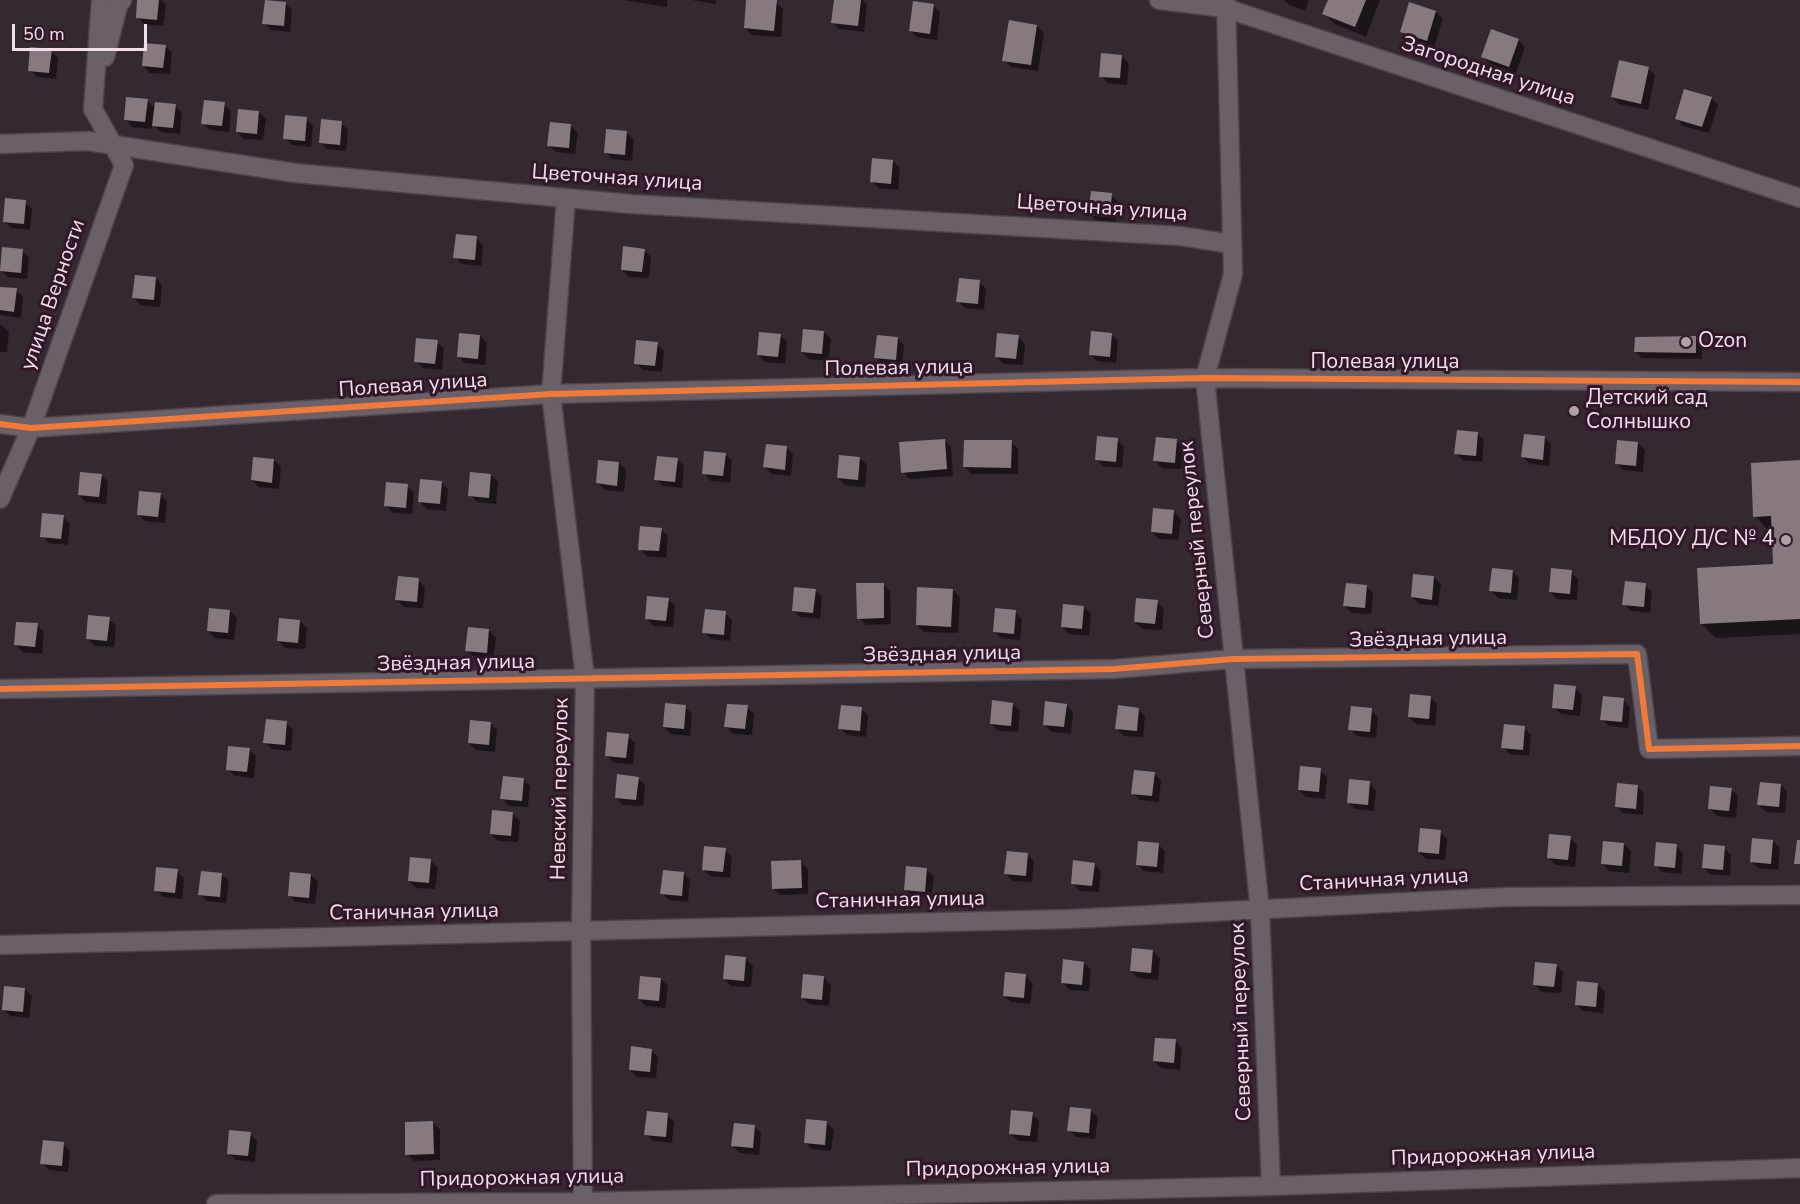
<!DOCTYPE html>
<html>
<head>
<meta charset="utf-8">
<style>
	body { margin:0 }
	#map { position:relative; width:1800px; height:1204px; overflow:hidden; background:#342831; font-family:"Nunito Sans",sans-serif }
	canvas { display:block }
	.scale { position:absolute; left:12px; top:24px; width:135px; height:27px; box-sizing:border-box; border:3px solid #f1e0eb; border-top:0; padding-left:8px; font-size:18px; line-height:21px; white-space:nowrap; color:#f1e0eb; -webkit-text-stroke:4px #30182a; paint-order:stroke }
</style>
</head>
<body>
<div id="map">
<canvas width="1800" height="1204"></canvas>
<div class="scale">50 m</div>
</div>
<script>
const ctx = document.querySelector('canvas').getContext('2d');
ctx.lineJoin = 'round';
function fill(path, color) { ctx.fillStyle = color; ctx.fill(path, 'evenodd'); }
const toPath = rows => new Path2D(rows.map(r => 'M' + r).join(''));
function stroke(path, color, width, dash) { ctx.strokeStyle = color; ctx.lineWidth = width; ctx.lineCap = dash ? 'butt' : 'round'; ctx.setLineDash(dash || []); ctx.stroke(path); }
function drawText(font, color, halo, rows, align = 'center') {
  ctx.font = font + ' "Nunito Sans",sans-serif'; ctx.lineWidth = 6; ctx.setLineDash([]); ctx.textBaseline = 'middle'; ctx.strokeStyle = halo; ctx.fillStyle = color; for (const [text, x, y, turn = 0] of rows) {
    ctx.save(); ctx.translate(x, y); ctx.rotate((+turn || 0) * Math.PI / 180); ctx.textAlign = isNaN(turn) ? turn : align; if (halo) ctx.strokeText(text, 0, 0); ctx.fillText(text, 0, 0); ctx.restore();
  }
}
const shadow = toPath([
	[139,0,161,0,166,5,163,26,144,24,137,17],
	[623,0,667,0,667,7],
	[691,0,716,0,715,4],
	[748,0,776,2,783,9,781,37,752,35,745,28],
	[835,0,863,0,867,5,864,32,839,29,832,22],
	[1284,0,1309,0,1305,11,1289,5],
	[1329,0,1380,0,1366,37,1335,24,1324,14],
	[285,3,292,10,290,32,271,30,264,23],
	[1410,4,1436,12,1443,19,1434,47,1408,39,1401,32],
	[933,5,940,12,937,40,917,37,910,30],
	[1037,26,1044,33,1038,71,1011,67,1004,60],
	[1518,40,1525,47,1516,73,1490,64,1483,57],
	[165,46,172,53,170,74,150,73,143,66],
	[51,51,58,58,56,79,37,77,30,70],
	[1122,56,1129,63,1127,85,1108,83,1101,76],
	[1648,68,1655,75,1648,110,1619,104,1612,97],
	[1711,98,1718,105,1709,133,1683,126,1677,119],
	[147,100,155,109,175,106,182,113,180,134,161,132,152,124,152,129,132,127,126,120],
	[224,104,231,111,229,132,210,130,203,123],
	[259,112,266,119,263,140,244,139,237,132],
	[306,119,313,126,311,147,292,145,285,138],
	[341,123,348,130,346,151,327,149,320,142],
	[571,126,578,133,575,154,556,152,549,145],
	[627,133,634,140,632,161,612,159,605,152],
	[893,161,900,168,898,190,879,188,872,181],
	[1111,195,1118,202,1116,223,1097,221,1090,214],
	[25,202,32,209,30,230,11,228,4,221],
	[476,238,483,245,481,266,462,264,455,257],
	[644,250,651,257,649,278,629,277,622,270],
	[22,251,29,258,27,279,8,277,1,270],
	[156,278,162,285,160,307,141,305,134,298],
	[979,282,986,289,984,310,965,308,958,301],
	[0,288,16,290,23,297,21,318,0,315],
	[0,324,9,331,7,352,0,352],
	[824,332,831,339,828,361,809,359,802,352],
	[1111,334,1118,341,1116,363,1097,361,1090,354],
	[780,335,787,342,785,364,765,362,758,355],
	[480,336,487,343,485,365,465,363,458,356],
	[1018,337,1025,344,1023,365,1004,364,997,357],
	[897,338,904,345,902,366,883,365,876,358],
	[1695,338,1702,345,1702,359,1642,358,1635,352],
	[437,342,444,349,442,370,423,368,416,361],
	[657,344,664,351,662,372,643,370,636,363],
	[1477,433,1484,440,1482,462,1463,460,1456,453],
	[1544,437,1551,444,1549,466,1530,464,1523,457],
	[944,440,951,447,953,476,910,479,903,472],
	[1117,440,1124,447,1122,468,1103,466,1096,459],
	[1176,441,1183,448,1181,469,1162,468,1155,461],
	[1011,442,1018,449,1018,474,972,474,965,467],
	[1638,443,1645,450,1643,472,1623,470,1616,463],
	[786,447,793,454,791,476,772,474,765,467],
	[725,454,732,461,730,483,711,481,704,474],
	[860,458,867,465,865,487,845,485,838,478],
	[677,459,684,466,682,488,663,486,656,479],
	[274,460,281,467,279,489,259,487,252,480],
	[1800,462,1800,634,1716,638,1701,623,1774,565,1773,530,1769,531,1755,516],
	[619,463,626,470,624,492,605,490,598,483],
	[101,475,108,482,106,504,86,502,79,495],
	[491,475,498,482,496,504,477,502,470,495],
	[441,482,448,489,446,511,427,509,420,502],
	[407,486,414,493,412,514,393,513,386,506],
	[160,494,167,501,165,523,145,521,138,514],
	[1174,512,1181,519,1178,540,1159,539,1152,532],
	[63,517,70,524,68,545,49,543,42,536],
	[661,529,668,536,666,558,647,556,640,549],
	[1512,571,1519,578,1517,600,1498,598,1491,591],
	[1571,572,1578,579,1577,600,1557,599,1550,592],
	[1434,577,1441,584,1438,606,1419,604,1412,597],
	[418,580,425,587,423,608,404,607,397,600],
	[883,584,890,591,891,624,866,625,859,618],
	[1645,585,1652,592,1650,613,1631,611,1624,604],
	[1366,586,1373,593,1371,614,1352,613,1345,606],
	[815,590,822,597,820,619,800,617,793,610],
	[953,590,960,597,958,633,924,632,917,625],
	[668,599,675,606,673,627,654,626,647,619],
	[1157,602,1164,609,1162,630,1142,629,1135,622],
	[1084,607,1091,614,1089,636,1069,634,1062,627],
	[230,611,237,618,234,640,215,638,208,631],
	[1015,612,1022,619,1020,640,1001,638,994,631],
	[725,613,732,620,730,641,711,639,704,632],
	[109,619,116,626,114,647,95,646,88,639],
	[300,621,307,628,305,649,285,648,278,641],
	[37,625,44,632,42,654,23,652,16,645],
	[489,631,496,638,493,659,474,657,467,650],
	[1575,688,1582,695,1580,716,1561,714,1554,707],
	[1430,697,1437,704,1435,726,1416,724,1409,717],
	[1623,700,1630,707,1628,728,1609,726,1602,719],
	[1013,704,1020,711,1018,732,998,731,991,724],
	[1066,705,1073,712,1071,734,1052,732,1045,725],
	[685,707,692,714,690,736,671,734,664,727],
	[747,707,754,714,752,735,733,734,726,727],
	[861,708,868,715,866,737,847,735,840,728],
	[1138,709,1145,716,1143,737,1124,736,1117,729],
	[1371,710,1378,717,1376,738,1357,736,1350,729],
	[286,723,293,730,291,751,272,749,265,742],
	[490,723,497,730,495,752,476,750,469,743],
	[1524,728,1531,735,1529,756,1510,754,1503,747],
	[628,736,635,743,633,764,614,763,607,756],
	[249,749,256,756,254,778,235,776,228,769],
	[1320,770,1327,777,1325,799,1306,797,1299,790],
	[1154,774,1161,780,1159,802,1140,800,1133,793],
	[638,778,645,785,643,806,623,805,616,798],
	[523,779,530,786,528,807,509,806,502,799],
	[1369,783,1376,790,1374,811,1355,809,1348,802],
	[1781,785,1787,792,1785,813,1766,812,1759,805],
	[1638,787,1644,794,1643,815,1623,813,1616,806],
	[1731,789,1738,796,1736,818,1717,816,1710,809],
	[513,814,520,821,518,842,498,841,491,834],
	[1440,832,1447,839,1445,860,1426,859,1419,852],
	[1570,838,1577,845,1575,867,1556,865,1549,858],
	[1773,841,1780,848,1778,870,1758,868,1751,861],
	[1624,844,1631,851,1629,873,1609,871,1603,864],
	[1159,845,1165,852,1163,873,1144,871,1137,864],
	[1676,846,1683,853,1681,874,1662,872,1655,865],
	[1725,848,1731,855,1730,876,1710,874,1703,867],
	[725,850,732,857,730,878,710,876,703,869],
	[1027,854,1034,861,1032,882,1013,881,1006,874],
	[431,861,438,868,435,889,416,888,409,881],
	[801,862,808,869,808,894,780,895,773,888],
	[1094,864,1101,871,1099,892,1080,891,1073,884],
	[927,870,934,877,931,898,912,896,905,889],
	[177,871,184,878,182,899,163,897,156,890],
	[683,873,690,880,688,902,669,900,662,893],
	[222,875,229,881,226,903,207,901,200,894],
	[311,875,318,882,315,904,296,902,289,895],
	[1153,951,1160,958,1158,980,1138,978,1131,971],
	[746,959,753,966,751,987,731,986,724,979],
	[1084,963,1091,970,1089,991,1070,990,1063,983],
	[1556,965,1563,972,1561,993,1542,992,1535,985],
	[1026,976,1033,983,1030,1004,1011,1002,1004,996],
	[824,978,831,985,829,1006,809,1004,802,997],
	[661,979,668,986,665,1008,646,1006,639,999],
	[1598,985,1605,992,1603,1013,1583,1011,1576,1004],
	[25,989,32,996,29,1018,10,1016,3,1009],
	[1175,1041,1182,1048,1180,1070,1161,1068,1154,1061],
	[651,1050,658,1057,656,1078,637,1077,630,1070],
	[1091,1111,1098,1118,1095,1139,1076,1137,1069,1130],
	[1032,1114,1039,1121,1037,1142,1018,1141,1011,1134],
	[667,1115,674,1122,672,1143,653,1141,646,1134],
	[433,1123,440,1130,440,1160,414,1161,407,1154],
	[827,1123,834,1130,831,1151,812,1149,805,1142],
	[754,1126,761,1133,759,1155,740,1153,733,1146],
	[250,1134,257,1141,255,1162,236,1160,229,1153],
	[63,1144,70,1151,68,1172,49,1170,42,1163]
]);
const building = toPath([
	[137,0,159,0,157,20,136,18],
	[265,0,286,2,284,26,262,24],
	[746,0,777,0,774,31,744,28],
	[834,0,861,0,858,26,831,23],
	[1328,0,1366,0,1355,27,1322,14],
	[913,1,934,4,930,34,909,31],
	[1409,2,1436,11,1427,41,1400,32],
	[1009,20,1037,25,1031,65,1002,61],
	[1491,29,1519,39,1509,67,1481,57],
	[144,43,166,45,163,68,142,66],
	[30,47,52,49,49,73,28,71],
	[1101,53,1122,55,1120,78,1099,77],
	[1619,60,1649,67,1641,104,1611,97],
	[1684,89,1712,97,1702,127,1675,119],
	[126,97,148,99,145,122,124,120],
	[204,100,225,102,222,126,201,124],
	[155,102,176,104,173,128,152,126],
	[238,109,259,111,257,134,236,132],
	[285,115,307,117,305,141,283,139],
	[321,119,342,121,340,145,319,143],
	[550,122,571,124,569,148,547,146],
	[606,129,627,131,625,155,604,153],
	[872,158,893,160,891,184,870,182],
	[1091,191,1112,193,1110,217,1088,215],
	[5,198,26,200,24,224,3,222],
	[456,234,477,236,475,260,453,258],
	[623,246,645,249,642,272,621,270],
	[2,247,23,249,21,273,0,271],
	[135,275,156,277,154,300,132,298],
	[959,278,980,280,978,304,956,302],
	[0,287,17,288,14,312,0,310],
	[803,329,824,331,822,354,801,352],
	[1091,331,1112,333,1110,357,1089,355],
	[759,332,781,334,778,357,757,355],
	[459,333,480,335,478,359,457,357],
	[997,333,1019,335,1016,359,995,357],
	[877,335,898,337,896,360,874,358],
	[1696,336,1696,353,1634,352,1635,337],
	[416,338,438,340,435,364,414,362],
	[636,340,658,342,655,366,634,364],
	[1457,430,1478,432,1476,456,1454,454],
	[1524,434,1545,436,1543,460,1521,457],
	[1097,436,1118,438,1116,462,1095,460],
	[1156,437,1177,439,1175,463,1153,461],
	[945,439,947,469,901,473,899,442],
	[964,440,1012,440,1011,468,963,467],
	[1617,440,1638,442,1636,466,1615,464],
	[766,444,787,446,785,470,763,467],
	[704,451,726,453,723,476,702,474],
	[839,455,860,457,858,480,837,478],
	[657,456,678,458,675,482,654,480],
	[253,457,274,459,272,483,251,480],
	[598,460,619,462,617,486,596,483],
	[1800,460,1800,619,1700,624,1697,568,1773,564,1771,516,1753,517,1751,463],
	[80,472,102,474,99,497,78,495],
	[470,472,491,474,489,498,468,496],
	[420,479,442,481,440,504,418,502],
	[386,482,408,484,406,508,384,506],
	[139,491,161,493,158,517,137,515],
	[1153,508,1174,510,1172,534,1151,532],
	[42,513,64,515,61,539,40,537],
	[640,526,662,528,659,551,638,550],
	[1492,568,1513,570,1511,593,1489,591],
	[1551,568,1572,570,1570,594,1549,592],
	[1413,574,1434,576,1432,600,1411,597],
	[398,576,419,578,417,602,395,600],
	[1625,581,1646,583,1644,607,1622,605],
	[856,583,884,583,884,618,857,619],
	[1346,583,1367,585,1365,608,1343,606],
	[794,587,816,589,813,613,792,611],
	[917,587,953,589,951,627,916,625],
	[647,596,669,598,666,621,645,619],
	[1136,598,1158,600,1155,624,1134,622],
	[1063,604,1084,606,1082,629,1061,627],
	[209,608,230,610,228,633,207,631],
	[995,608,1016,610,1014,634,993,632],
	[705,609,726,611,724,635,702,633],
	[88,615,110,617,107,641,86,639],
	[279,618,300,620,298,643,277,641],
	[16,622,38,623,35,647,14,645],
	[468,627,489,629,487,653,465,651],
	[1554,684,1576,686,1573,710,1552,708],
	[1410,694,1431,696,1429,719,1408,717],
	[1603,696,1624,698,1622,722,1600,720],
	[992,700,1013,703,1011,726,990,724],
	[1045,701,1067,704,1064,727,1043,725],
	[665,703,686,705,684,729,663,727],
	[727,704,748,705,745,729,724,727],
	[841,705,862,707,860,731,838,729],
	[1118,705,1139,708,1137,731,1115,729],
	[1351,706,1372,708,1370,732,1348,730],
	[266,719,287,721,285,745,263,743],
	[470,720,491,722,489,745,468,743],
	[1504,724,1525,726,1523,750,1501,748],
	[607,732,629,734,626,758,605,756],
	[228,746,250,748,247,772,226,770],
	[1300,766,1321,768,1319,792,1298,790],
	[1134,770,1155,772,1152,796,1131,794],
	[617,774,639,777,636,800,615,798],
	[503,776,524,778,522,801,500,799],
	[1349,779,1370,781,1368,805,1347,803],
	[1760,782,1781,784,1779,807,1757,805],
	[1617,783,1638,785,1636,809,1615,807],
	[1710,786,1732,788,1729,811,1708,809],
	[492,810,513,812,511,836,490,834],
	[1420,828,1441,830,1439,854,1418,852],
	[1549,834,1571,836,1568,860,1547,858],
	[1752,838,1773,840,1771,864,1750,862],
	[1797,840,1800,840,1800,864,1794,864],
	[1138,841,1159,843,1157,867,1136,865],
	[1603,841,1624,843,1622,866,1601,864],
	[1656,842,1677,844,1675,868,1654,866],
	[1704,844,1725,846,1723,870,1702,868],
	[704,846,726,848,723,872,702,870],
	[1007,851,1028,853,1026,876,1004,874],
	[410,857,431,859,429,883,408,881],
	[801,860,802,888,772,889,771,861],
	[1073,860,1095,863,1092,886,1071,884],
	[906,866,927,868,925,892,904,890],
	[156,867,178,869,175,893,154,891],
	[663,870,684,872,682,896,660,894],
	[201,871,222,873,220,897,198,895],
	[290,872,311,874,309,898,288,896],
	[1132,948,1153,950,1151,973,1130,971],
	[725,955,746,957,744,981,723,979],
	[1063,959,1084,962,1082,985,1061,983],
	[1535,962,1557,964,1554,987,1533,985],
	[1005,972,1026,974,1024,998,1003,996],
	[803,974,824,976,822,1000,801,998],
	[640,976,661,978,659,1001,638,999],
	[1577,981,1598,983,1596,1007,1575,1005],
	[4,986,25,988,23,1012,2,1010],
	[1155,1038,1176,1039,1174,1063,1153,1061],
	[631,1046,652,1049,650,1072,629,1070],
	[1070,1107,1091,1109,1089,1133,1067,1131],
	[1011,1110,1033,1112,1030,1136,1009,1134],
	[647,1111,668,1113,666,1137,644,1135],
	[806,1119,827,1121,825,1145,804,1143],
	[433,1121,434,1154,405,1155,405,1122],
	[734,1123,755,1125,753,1148,731,1146],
	[229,1130,251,1132,248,1156,227,1154],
	[43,1140,64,1142,62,1166,40,1164]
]);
const street = toPath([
	[1159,0,1225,8,1800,198],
	[1226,0,1233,274,1205,378,1260,911,1271,1186],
	[105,57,118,6,122,0],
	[0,144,88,141,295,173,631,204,1180,236,1232,244],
	[566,198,551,394,585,678,581,931,583,1202],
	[0,424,31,428,551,394,1116,380,1205,378,1800,382],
	[0,499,31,428,124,165,93,109,101,0],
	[0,689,1114,669,1233,659,1637,654,1649,749,1800,746],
	[0,945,1070,919,1505,897,1800,895],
	[216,1204,583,1202,1271,1186,1800,1168]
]);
const cycleway = toPath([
	[0,424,31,428,551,394,1116,380,1205,378,1800,382],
	[0,689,1114,669,1233,659,1637,654,1649,749,1800,746]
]);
const markers = [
	[1686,342,6,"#afa0aa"],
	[1574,411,6,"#afa0aa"],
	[1786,540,6,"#afa0aa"]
];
const streetNames = [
	["Загородная улица",1488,72,18],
	["Цветочная улица",617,179,4],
	["Цветочная улица",1102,209,4],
	["улица Верности",54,295,-71],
	["Полевая улица",1385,363],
	["Полевая улица",899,369,-1],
	["Полевая улица",413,386,-4],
	["Северный переулок",1198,540,-96],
	["Звёздная улица",1428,640,-1],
	["Звёздная улица",942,655,-1],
	["Звёздная улица",456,664,-1],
	["Невский переулок",561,789,-89],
	["Станичная улица",1384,881,-3],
	["Станичная улица",900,901,-1],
	["Станичная улица",414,913,-1],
	["Северный переулок",1242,1022,-92],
	["Придорожная улица",1493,1156,-2],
	["Придорожная улица",1008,1169,-1],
	["Придорожная улица",522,1179,-1]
];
const poiNames = [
	["Ozon",1698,342],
	["Детский сад",1586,399],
	["Солнышко",1586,423],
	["МБДОУ Д/С № 4",1774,540,"right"]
];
fill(shadow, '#0007');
fill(building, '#877980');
stroke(street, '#4f434b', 21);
stroke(street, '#6a6067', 18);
stroke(cycleway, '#f17a3a', 6);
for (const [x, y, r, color] of markers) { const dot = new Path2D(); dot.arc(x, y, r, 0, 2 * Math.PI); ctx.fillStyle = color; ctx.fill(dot); stroke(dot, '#30182a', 2); }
drawText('21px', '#f1e0eb', '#30182a', streetNames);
drawText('21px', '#f1e0eb', '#30182a', poiNames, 'left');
</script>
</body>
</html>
